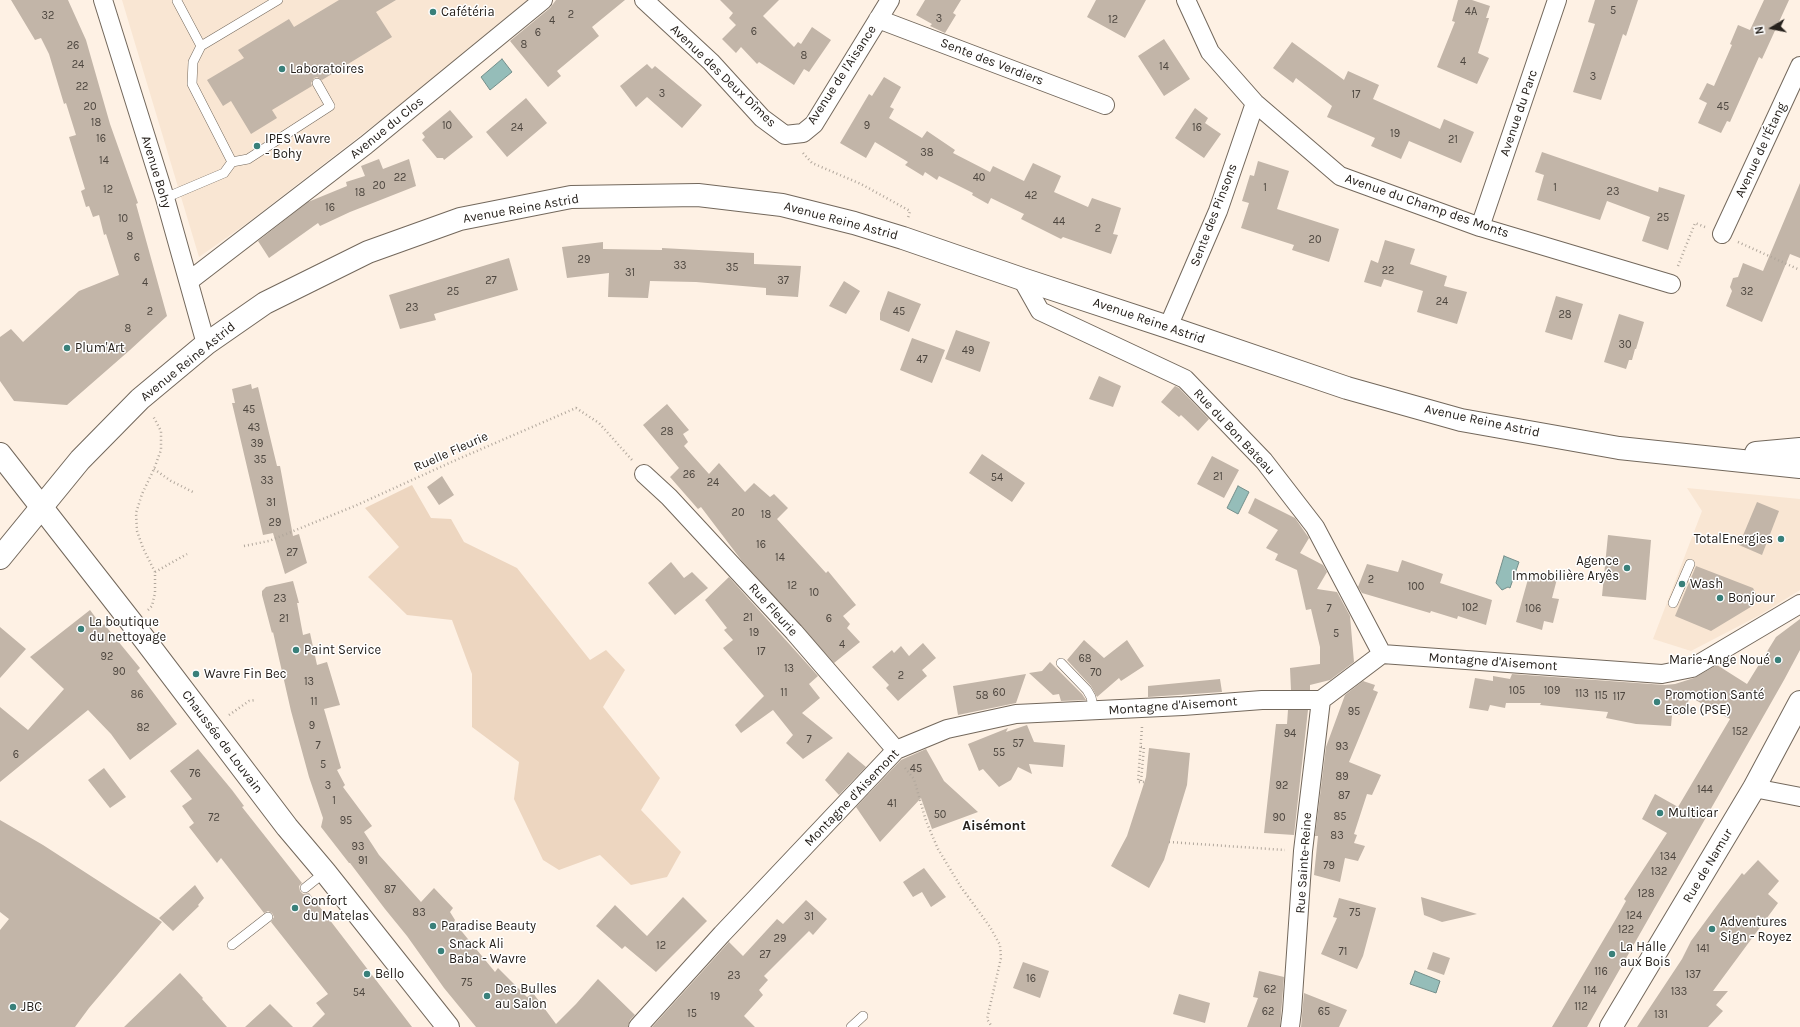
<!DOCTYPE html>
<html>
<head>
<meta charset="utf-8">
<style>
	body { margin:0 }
	#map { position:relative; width:1800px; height:1027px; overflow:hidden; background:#fef1e4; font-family:Karla,sans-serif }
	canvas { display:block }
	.north { position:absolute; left:1752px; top:8px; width:40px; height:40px; -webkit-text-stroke:3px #fff; paint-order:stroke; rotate:260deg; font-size:11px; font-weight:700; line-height:16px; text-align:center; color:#26211c }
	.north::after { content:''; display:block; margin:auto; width:14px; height:18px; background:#26211c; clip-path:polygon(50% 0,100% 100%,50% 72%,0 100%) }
</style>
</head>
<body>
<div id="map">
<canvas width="1800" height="1027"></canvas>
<div class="north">N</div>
</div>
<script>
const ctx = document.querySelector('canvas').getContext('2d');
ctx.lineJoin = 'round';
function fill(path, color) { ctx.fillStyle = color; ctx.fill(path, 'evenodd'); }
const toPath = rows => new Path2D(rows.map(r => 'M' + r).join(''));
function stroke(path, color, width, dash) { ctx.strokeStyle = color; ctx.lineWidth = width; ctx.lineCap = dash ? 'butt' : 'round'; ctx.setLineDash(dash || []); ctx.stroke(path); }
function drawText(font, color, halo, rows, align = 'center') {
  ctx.font = font + ' Karla,sans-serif'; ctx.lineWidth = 3; ctx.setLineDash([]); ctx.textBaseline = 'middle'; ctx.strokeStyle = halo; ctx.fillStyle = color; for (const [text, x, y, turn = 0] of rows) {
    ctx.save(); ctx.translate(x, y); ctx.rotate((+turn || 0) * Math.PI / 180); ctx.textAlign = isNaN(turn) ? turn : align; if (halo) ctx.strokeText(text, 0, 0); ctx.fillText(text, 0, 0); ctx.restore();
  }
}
const built = toPath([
	[122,0,527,0,405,101,246,224,199,257],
	[1687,488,1800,499,1800,590,1760,615,1691,651,1653,639,1702,511]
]);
const green = toPath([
	[412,485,431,518,451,519,464,542,517,568,590,660,606,650,625,670,603,707,660,778,641,810,681,852,667,877,631,885,600,855,559,870,543,860,514,799,519,762,472,727,472,674,452,620,407,615,368,577,399,547,365,508]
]);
const water = toPath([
	[502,59,512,72,490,90,481,77,502,59],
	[1238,486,1249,492,1238,514,1227,508,1238,486],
	[1504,556,1519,562,1510,588,1508,587,1502,590,1496,583,1504,556],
	[1415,971,1440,981,1436,993,1410,984,1415,971]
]);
const building = toPath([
	[11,0,68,0,86,40,110,124,138,203,136,204,167,316,130,350,67,405,14,401,0,381,0,337,11,329,23,342,79,291,119,275,106,234,104,235,99,215,93,217,89,206,86,207,81,191,85,189,69,137,76,135,66,103,64,104,49,54,41,38,35,40],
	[339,0,396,0,376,12,392,37,322,80,317,77,314,78,311,83,312,86,272,110,277,118,251,134,231,101,223,106,207,80,244,58,238,50,289,19,294,27],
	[556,0,625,0,592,27,599,36,557,71,561,76,548,87,510,41,550,8],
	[720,0,779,0,763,16,794,47,798,42,801,44,812,27,831,40,809,72,804,69,794,85,759,62,757,64,741,47,736,53,722,39,736,25,729,18,733,13],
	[925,0,961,0,953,13,956,15,945,33,930,26,932,24,916,15],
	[1096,0,1146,0,1125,38,1087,17],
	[1458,0,1472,0,1490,6,1486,18,1489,18,1478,53,1489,58,1477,84,1437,67,1455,22,1452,21],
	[1595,0,1638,0,1626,36,1623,34,1601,100,1573,92,1595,24,1588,22],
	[1764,0,1789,0,1762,59,1759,57,1730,122,1727,121,1721,133,1698,123,1707,103,1699,99,1707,83,1714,86,1732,45,1730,44,1738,25,1750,30],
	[1164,39,1190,79,1164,96,1138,56],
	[1292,42,1344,80,1348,71,1379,85,1373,99,1440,129,1444,119,1474,132,1461,163,1409,141,1401,159,1371,146,1375,138,1327,117,1332,106,1296,78,1293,83,1273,68],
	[647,64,652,69,655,66,702,105,682,128,647,97,636,107,620,86],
	[884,77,901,87,890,107,894,109,889,118,922,138,927,131,955,150,953,153,990,172,993,166,1024,181,1033,163,1061,176,1054,192,1088,207,1092,198,1121,208,1113,234,1118,235,1111,254,1063,237,1061,239,1021,219,1024,214,991,198,988,204,972,195,973,193,939,176,937,180,925,172,923,176,905,165,908,162,875,142,866,158,840,143,869,94,872,96],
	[526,98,547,123,507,157,486,132],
	[1195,108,1208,118,1205,123,1221,134,1204,158,1175,138],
	[450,110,473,137,444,160,443,158,437,158,422,140,425,137,422,133],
	[1542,152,1658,192,1659,187,1685,195,1668,250,1642,241,1650,217,1607,201,1600,220,1537,200,1544,175,1535,172],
	[379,159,383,169,409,159,416,186,350,212,320,226,318,223,269,258,258,241,308,202,347,186,346,182,365,176,361,166],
	[1258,161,1289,171,1277,209,1339,229,1329,262,1292,250,1294,245,1241,228,1249,203,1242,201,1250,175,1254,176],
	[1800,183,1800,258,1790,254,1762,322,1726,306,1732,291,1730,287,1733,278,1738,277,1743,263,1763,271],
	[1385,240,1415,249,1410,264,1447,276,1444,286,1467,292,1457,324,1417,312,1423,291,1384,279,1381,287,1364,282,1371,260,1378,263],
	[603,242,603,249,662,250,662,248,754,253,754,264,801,266,798,297,766,295,766,288,696,282,650,281,648,298,608,297,609,273,567,278,562,247],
	[509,258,518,290,434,314,436,320,400,329,389,295],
	[844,281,860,291,846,314,829,306],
	[888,291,921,304,909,332,880,320,880,313],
	[1556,296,1583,304,1572,340,1545,332],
	[1619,314,1644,322,1636,349,1635,349,1632,360,1629,360,1626,369,1604,362],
	[956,330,990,342,980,372,945,359],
	[912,338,945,350,932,383,900,370],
	[1099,376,1121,386,1113,407,1089,399],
	[251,384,252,389,258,387,277,466,280,466,293,536,299,534,307,563,285,574,273,533,263,535,232,403,235,403,232,389],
	[1175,386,1179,388,1209,419,1198,431,1181,415,1179,417,1161,402],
	[667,404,689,430,683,434,688,442,684,446,709,474,719,463,745,492,754,483,770,497,774,494,788,508,777,519,826,573,828,571,856,605,843,616,850,624,847,628,860,642,834,663,742,561,701,507,698,509,670,477,679,468,643,425],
	[982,454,1025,483,1012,502,969,473],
	[1212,456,1239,470,1224,498,1197,484],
	[442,476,454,495,439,505,427,487],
	[1255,498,1295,518,1309,538,1300,553,1323,565,1327,572,1317,589,1337,592,1350,616,1354,662,1330,680,1310,685,1310,690,1291,690,1290,668,1320,664,1320,647,1311,609,1306,610,1297,570,1275,560,1278,554,1266,548,1278,530,1248,513],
	[1757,502,1779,511,1762,555,1739,545],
	[1608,535,1651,540,1646,600,1602,596],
	[1402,560,1443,574,1440,583,1492,600,1486,625,1458,616,1457,619,1431,611,1430,613,1362,593,1358,587,1367,564,1398,572],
	[671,562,684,578,692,572,708,588,675,615,648,583],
	[1696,566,1753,588,1757,596,1754,605,1711,631,1675,616],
	[1530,572,1557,579,1552,598,1559,599,1553,623,1544,621,1542,630,1516,622],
	[729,577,818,676,809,684,820,698,802,713,833,738,803,759,786,743,793,735,773,710,741,733,735,725,764,696,723,648,733,640,724,630,727,628,705,600],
	[293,581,299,603,297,603,303,635,310,633,317,665,327,662,340,705,324,709,341,768,337,770,345,785,343,787,372,826,364,832,379,855,421,902,434,888,453,908,450,912,455,920,454,922,495,972,498,968,527,997,533,993,556,1024,576,1004,598,979,635,1015,630,1020,628,1027,476,1027,444,988,407,936,385,909,350,863,349,863,321,827,323,818,309,777,291,711,273,632,272,633,262,595,262,591,266,587],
	[90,610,102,626,104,624,140,668,137,671,177,724,130,760,111,734,88,710,0,782,0,707,28,730,64,689,30,657],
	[1800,619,1800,650,1784,680,1587,1027,1552,1027,1617,917,1626,901,1624,899,1667,833,1642,819,1655,794,1678,807,1730,719,1690,697,1683,715,1672,715,1671,726,1636,724,1606,718,1608,712,1540,705,1541,703,1506,703,1505,708,1490,705,1488,711,1469,708,1475,678,1493,681,1493,676,1510,679,1512,674,1665,685,1675,684,1694,678,1717,665,1747,684,1776,637],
	[0,627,26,649,0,678],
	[1084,640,1104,658,1127,640,1144,666,1121,681,1119,678,1097,697,1091,686,1067,660],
	[923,643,936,658,922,670,927,676,898,701,886,688,889,685,872,667,892,650,894,653,901,646,909,656],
	[1050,662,1082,694,1086,700,1061,701,1059,694,1053,695,1029,673,1042,671],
	[1026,674,1016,703,958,715,953,686],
	[1220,679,1222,692,1148,697,1148,686],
	[1363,681,1375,685,1373,690,1378,692,1349,762,1381,775,1372,795,1367,794,1354,834,1357,835,1354,843,1365,846,1358,861,1345,858,1340,882,1314,875,1318,836,1315,836,1326,747,1345,695],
	[1288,710,1308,710,1294,835,1264,833,1276,724,1287,724],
	[1027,725,1034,742,1065,745,1063,767,1029,764,1032,774,1018,767,1011,780,999,787,983,769,979,771,968,744,1008,728,1006,732],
	[1149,748,1190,753,1187,785,1164,860,1149,888,1111,866,1127,836,1146,777],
	[198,749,232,790,244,806,242,807,302,883,299,886,300,891,303,894,309,893,412,1027,312,1027,325,1014,316,1003,328,994,271,922,274,917,272,913,268,911,264,913,221,858,217,863,189,827,194,823,182,806,192,799,170,771],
	[926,749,944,781,978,812,932,829,921,798,880,842,856,807,901,760],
	[848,752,866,767,839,795,825,780],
	[104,768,126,797,110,808,88,780],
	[0,820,43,845,162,922,89,1008,75,1027,0,1027,0,930,9,919,0,912],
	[1758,860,1779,881,1768,894,1778,903,1713,991,1728,991,1716,1005,1723,1011,1708,1027,1637,1027,1682,959,1691,941,1721,900,1742,873,1744,875],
	[924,868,946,897,931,907,922,892,913,897,903,882],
	[195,885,204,898,198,905,199,906,173,931,159,918],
	[683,897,707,921,656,972,625,946,622,949,596,926,615,905,647,936],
	[1421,897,1477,914,1442,922,1424,915],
	[1339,898,1376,908,1363,956,1357,969,1321,954,1337,918,1333,917],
	[806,900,827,919,813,935,809,931,764,976,768,980,759,990,763,995,744,1016,755,1027,652,1027,729,942,743,956,777,919,783,924],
	[1433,952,1450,958,1444,975,1427,969],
	[1023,962,1049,971,1040,998,1013,988],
	[1259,971,1284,977,1280,1027,1247,1027,1258,998,1253,997],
	[180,973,203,998,202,999,227,1027,124,1027],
	[1304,993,1347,1010,1339,1027,1301,1027],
	[1179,994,1210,1003,1205,1023,1173,1014],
	[270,1004,293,1027,245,1027]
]);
const path = toPath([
	[803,153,812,163,861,184,910,211,908,218],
	[1738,242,1800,270],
	[1678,266,1695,223,1705,227],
	[154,469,171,481,193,492],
	[244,546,269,541,357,505,456,460,576,408,599,423,632,460],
	[155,572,187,554],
	[148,610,152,606,155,593,155,572,143,548,137,531,136,513,142,494,154,469,161,450,161,431,153,416],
	[229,715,249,701,256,700],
	[1142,727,1138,782,1144,782],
	[1141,747,1144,747,1141,781,1143,781],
	[905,768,914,779,926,821,938,849,961,887,990,927,1000,945,1001,958,987,1019,992,1027],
	[1169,842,1285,850]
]);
const lane = toPath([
	[177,1,201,46],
	[232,162,192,84,193,62,201,46,278,0],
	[165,198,224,173,232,162,248,159,330,106,317,83],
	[1673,603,1690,564],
	[1061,663,1087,690,1091,697,1094,711],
	[305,888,325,872],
	[232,945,268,917],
	[851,1027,863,1016]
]);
const street = toPath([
	[103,0,165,198,206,344],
	[644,0,711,62,762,118,785,135,803,133,814,124,890,0],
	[1186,0,1210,52,1255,103,1340,176,1480,227,1671,284],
	[878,19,1105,105],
	[1480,227,1557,0],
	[1722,234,1800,66],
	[1022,279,1040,311,1185,379,1264,461,1315,527,1382,654],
	[189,281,366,145,543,0],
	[1168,327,1218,211,1255,103],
	[644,474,669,497,794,632,896,750],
	[1754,788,1800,797],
	[638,1027,722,934,896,750,947,729,1016,714,1183,706,1262,700,1321,700,1382,654,1662,674,1692,668,1800,604],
	[1290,1027,1292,1011,1303,851,1321,700]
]);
const secondary = toPath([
	[0,454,132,623,287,827,325,872,448,1027],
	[1611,1027,1754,788,1800,702]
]);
const primary = toPath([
	[1756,453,1800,449],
	[0,558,80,460,140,399,206,344,265,303,368,252,460,219,571,197,698,195,782,205,854,223,903,238,1022,279,1168,327,1347,388,1461,420,1619,448,1800,467]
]);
const markers = [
	[433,12,4,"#39807a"],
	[282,69,4,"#39807a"],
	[257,146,4,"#39807a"],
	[67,348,4,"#39807a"],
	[1781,539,4,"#39807a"],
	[1627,568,4,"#39807a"],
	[1682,584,4,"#39807a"],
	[1720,598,4,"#39807a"],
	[81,629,4,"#39807a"],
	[296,650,4,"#39807a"],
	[1778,660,4,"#39807a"],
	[196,674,4,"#39807a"],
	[1657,702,4,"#39807a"],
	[1660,813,4,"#39807a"],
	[295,908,4,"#39807a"],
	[433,926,4,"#39807a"],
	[1712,929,4,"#39807a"],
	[441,951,4,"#39807a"],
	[1612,954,4,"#39807a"],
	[367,974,4,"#39807a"],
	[487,996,4,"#39807a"],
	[13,1007,4,"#39807a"]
];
const numberNames = [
	["5",1613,11],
	["4A",1471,12],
	["2",571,15],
	["32",48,16],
	["3",939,19],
	["12",1113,20],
	["4",552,21],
	["6",754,32],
	["6",538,33],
	["8",524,45],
	["26",73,46],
	["8",804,56],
	["4",1463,62],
	["24",78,65],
	["14",1164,67],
	["3",1593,77],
	["22",82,87],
	["3",662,94],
	["17",1356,95],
	["20",90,107],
	["45",1723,107],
	["18",96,123],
	["10",447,126],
	["9",867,126],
	["24",517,128],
	["16",1197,128],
	["19",1395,134],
	["16",101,139],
	["21",1453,140],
	["38",927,153],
	["14",104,161],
	["22",400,178],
	["40",979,178],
	["20",379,186],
	["1",1265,188],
	["1",1555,188],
	["12",108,190],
	["23",1613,192],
	["18",360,193],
	["42",1031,196],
	["16",330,208],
	["25",1663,218],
	["10",123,219],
	["44",1059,222],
	["2",1098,229],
	["8",130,237],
	["20",1315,240],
	["6",137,258],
	["29",584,260],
	["33",680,266],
	["35",732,268],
	["22",1388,271],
	["31",630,273],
	["27",491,281],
	["37",783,281],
	["4",145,283],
	["25",453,292],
	["32",1747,292],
	["24",1442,302],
	["23",412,308],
	["2",150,312],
	["45",899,312],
	["28",1565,315],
	["8",128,329],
	["30",1625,345],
	["49",968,351],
	["47",922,360],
	["45",249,410],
	["43",254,428],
	["28",667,432],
	["39",257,444],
	["35",260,460],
	["26",689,475],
	["21",1218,477],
	["54",997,478],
	["33",267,481],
	["24",713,483],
	["31",271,503],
	["20",738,513],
	["18",766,515],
	["29",275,523],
	["16",761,545],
	["27",292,553],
	["14",780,558],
	["2",1371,580],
	["12",792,586],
	["100",1416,587],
	["10",814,593],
	["23",280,599],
	["102",1470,608],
	["7",1329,609],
	["106",1533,609],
	["21",748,618],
	["21",284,619],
	["6",829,619],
	["19",754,633],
	["5",1336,634],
	["4",842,645],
	["17",761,652],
	["92",107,657],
	["68",1085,659],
	["13",789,669],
	["90",119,672],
	["70",1096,673],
	["2",901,676],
	["13",309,682],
	["105",1517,691],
	["109",1552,691],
	["11",784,693],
	["60",999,693],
	["113",1582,694],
	["86",137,695],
	["58",982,696],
	["115",1601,696],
	["117",1619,697],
	["11",314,702],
	["95",1354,712],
	["9",312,726],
	["82",143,728],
	["152",1740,732],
	["94",1290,734],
	["7",809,740],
	["57",1018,744],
	["7",318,746],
	["93",1342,747],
	["55",999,753],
	["6",16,755],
	["5",323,765],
	["45",916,769],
	["76",195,774],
	["89",1342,777],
	["3",328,786],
	["92",1282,786],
	["144",1705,790],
	["87",1344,796],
	["1",334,801],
	["41",892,804],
	["50",940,815],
	["85",1340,817],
	["72",214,818],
	["90",1279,818],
	["95",346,821],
	["83",1337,836],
	["93",358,847],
	["134",1668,857],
	["91",363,861],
	["79",1329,866],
	["132",1659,872],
	["87",390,890],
	["128",1646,894],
	["83",419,913],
	["75",1355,913],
	["124",1634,916],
	["31",809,917],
	["122",1626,930],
	["29",780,939],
	["12",661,946],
	["141",1703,949],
	["71",1343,952],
	["27",765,955],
	["116",1601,972],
	["137",1693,975],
	["23",734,976],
	["16",1031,979],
	["75",467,983],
	["62",1270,990],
	["114",1590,991],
	["133",1679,992],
	["54",359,993],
	["19",715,997],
	["112",1581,1007],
	["62",1268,1012],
	["65",1324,1012],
	["15",692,1014],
	["131",1661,1015]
];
const poiNames = [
	["Cafétéria",441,12],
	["Laboratoires",290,69],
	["IPES Wavre",265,139],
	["- Bohy",265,154],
	["Plum'Art",75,348],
	["TotalEnergies",1773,539,"right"],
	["Agence",1619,561,"right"],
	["Immobilière Aryês",1619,576,"right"],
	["Wash",1690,584],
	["Bonjour",1728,598],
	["La boutique",89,622],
	["du nettoyage",89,637],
	["Paint Service",304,650],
	["Marie-Ange Noué",1770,660,"right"],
	["Wavre Fin Bec",204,674],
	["Promotion Santé",1665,695],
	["Ecole (PSE)",1665,710],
	["Multicar",1668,813],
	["Confort",303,901],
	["du Matelas",303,916],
	["Adventures",1720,922],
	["Sign - Royez",1720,937],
	["Paradise Beauty",441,926],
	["Snack Ali",449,944],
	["Baba - Wavre",449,959],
	["La Halle",1620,947],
	["aux Bois",1620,962],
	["Bello",375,974],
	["Des Bulles",495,989],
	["au Salon",495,1004],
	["JBC",21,1007]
];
const streetNames = [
	["Sente des Verdiers",992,62,21],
	["Avenue de l'Aisance",842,75,-57],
	["Avenue des Deux Dîmes",723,76,44],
	["Avenue du Parc",1519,113,-71],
	["Avenue du Clos",387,128,-39],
	["Avenue de l'Étang",1761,150,-65],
	["Avenue Bohy",156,172,73],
	["Avenue du Champ des Monts",1427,206,19],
	["Avenue Reine Astrid",521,209,-10],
	["Sente des Pinsons",1214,215,-69],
	["Avenue Reine Astrid",841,221,15],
	["Avenue Reine Astrid",1149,321,19],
	["Avenue Reine Astrid",188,362,-39],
	["Avenue Reine Astrid",1482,421,12],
	["Rue du Bon Bateau",1234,432,47],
	["Ruelle Fleurie",451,452,-24],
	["Rue Fleurie",773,610,48],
	["Montagne d'Aisemont",1493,662,4],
	["Montagne d'Aisemont",1173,706,-4],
	["Chaussée de Louvain",222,742,53],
	["Montagne d'Aisemont",852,798,-46],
	["Rue Sainte-Reine",1304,863,-86],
	["Rue de Namur",1708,866,-59]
];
const neighbourhoodNames = [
	["Aisémont",994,826]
];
fill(built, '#f9e6d3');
fill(green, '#edd6c0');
fill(water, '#95bdb9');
stroke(water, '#748e8a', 1);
fill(building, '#c2b5a8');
stroke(lane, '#73685c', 10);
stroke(street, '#73685c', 20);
stroke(secondary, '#73685c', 24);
stroke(primary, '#73685c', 24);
stroke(path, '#b1a79c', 2.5, [1, 3]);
stroke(lane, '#fff', 9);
stroke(street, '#fff', 18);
stroke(secondary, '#fff', 22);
stroke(primary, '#fff', 22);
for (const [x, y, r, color] of markers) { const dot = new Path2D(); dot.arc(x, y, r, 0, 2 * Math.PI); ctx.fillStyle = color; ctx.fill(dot); stroke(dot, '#fff', 1.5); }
drawText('11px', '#4d463f', null, numberNames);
drawText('13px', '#26211c', '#fff', poiNames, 'left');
drawText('13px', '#26211c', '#fff', streetNames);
drawText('bold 14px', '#26211c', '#fff', neighbourhoodNames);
</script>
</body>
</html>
